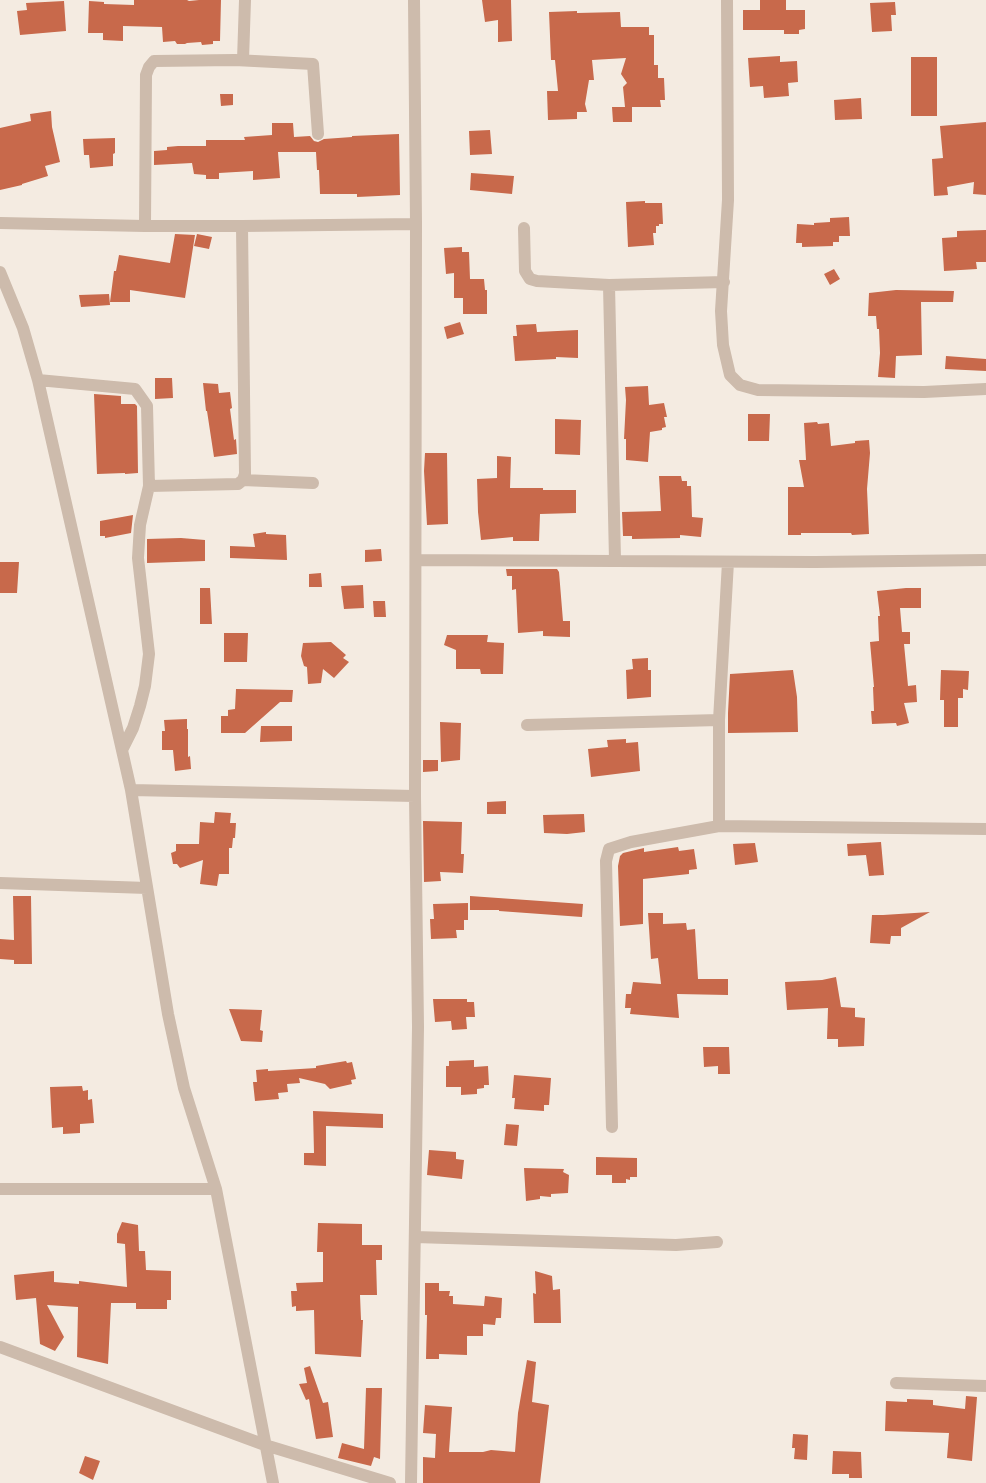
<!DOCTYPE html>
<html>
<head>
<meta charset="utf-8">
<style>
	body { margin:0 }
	canvas { display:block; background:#f4ebe1 }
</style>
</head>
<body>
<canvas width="986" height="1483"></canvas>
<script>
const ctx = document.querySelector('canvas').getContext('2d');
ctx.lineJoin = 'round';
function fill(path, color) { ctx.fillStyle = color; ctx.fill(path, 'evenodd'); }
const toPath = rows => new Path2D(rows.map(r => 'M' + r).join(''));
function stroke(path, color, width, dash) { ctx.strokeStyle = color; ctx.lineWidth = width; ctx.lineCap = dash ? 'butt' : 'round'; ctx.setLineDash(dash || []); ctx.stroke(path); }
const building = toPath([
	[134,0,187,0,189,1,199,0,221,0,220,41,213,41,213,44,202,45,201,42,187,43,185,44,177,44,175,41,163,42,162,27,123,26,123,41,103,40,103,33,88,33,89,1,104,2,104,4,134,5],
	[482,0,511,0,512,41,498,42,498,20,485,22],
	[760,0,786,0,786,10,805,10,805,29,799,30,799,34,784,34,784,30,743,30,743,10,760,10],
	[64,1,66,31,20,35,17,11,27,10,26,3],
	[895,2,896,15,891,15,892,31,872,32,870,3],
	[577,11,577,13,620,12,621,27,649,27,649,35,654,35,654,65,658,65,658,78,664,78,665,100,660,100,661,107,632,107,632,122,613,122,612,107,625,107,623,87,627,83,621,74,626,58,592,60,594,80,589,80,585,104,587,112,577,112,577,119,548,120,547,91,558,91,555,60,551,60,549,12],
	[780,56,780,62,797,61,798,82,788,83,789,96,764,98,763,86,750,87,748,58],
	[911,57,937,57,937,116,911,116],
	[220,94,233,94,233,105,221,106],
	[861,98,862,119,835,120,834,100],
	[51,111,52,127,60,162,45,166,48,176,22,184,22,185,0,190,0,128,31,121,30,114],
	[986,122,986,195,973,194,974,182,947,187,948,195,934,196,932,159,943,158,940,126],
	[272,123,293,123,294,137,310,136,314,141,318,142,324,139,352,137,352,136,399,134,400,195,357,197,357,194,320,194,319,170,317,170,316,152,278,152,280,178,253,180,253,171,219,173,219,179,206,179,206,175,194,174,192,163,154,165,154,151,167,150,167,147,178,146,206,146,206,140,245,140,244,137,272,135],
	[490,130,492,154,470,155,469,131],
	[115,138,115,153,113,154,113,166,90,168,89,155,84,155,83,139],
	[471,173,514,176,512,194,470,190],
	[645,201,645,203,662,203,663,224,659,224,659,226,656,226,656,233,653,233,654,245,628,247,626,202],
	[849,217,850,236,839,236,839,242,833,242,833,246,802,247,802,243,796,243,797,224,814,225,814,223,830,222,830,218],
	[986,230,986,262,976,262,977,269,944,271,942,238,957,237,957,231],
	[175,234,195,235,185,298,130,290,130,302,110,302,114,271,116,271,119,255,170,263],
	[197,234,212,237,209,249,194,246],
	[462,247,462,252,469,252,470,279,484,279,485,290,487,290,487,314,463,314,463,298,454,298,454,273,446,274,444,248],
	[834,269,840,279,830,285,824,274],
	[896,290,954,291,953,302,921,302,922,355,896,356,895,378,878,377,880,353,879,329,877,329,876,316,868,316,869,293],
	[109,294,110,305,81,307,79,295],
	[460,322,464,334,447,339,444,327],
	[536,324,537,332,578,330,578,358,556,357,556,359,515,361,513,336,517,336,516,325],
	[946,356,986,359,986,371,945,369],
	[155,378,172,378,173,398,155,399],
	[203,383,218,384,219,393,230,392,232,408,230,409,234,440,236,439,237,454,214,457,207,411,206,411],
	[648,386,649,405,664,403,667,417,664,417,666,427,662,428,662,430,650,432,648,462,626,460,626,439,624,439,626,400,625,387],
	[94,394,121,396,121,404,135,404,137,406,138,473,125,474,125,473,97,474],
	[748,414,770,414,769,441,748,441],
	[555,419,581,420,580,455,555,454],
	[817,422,818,424,829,423,831,446,855,443,855,441,869,440,870,453,867,489,869,534,852,535,851,533,801,533,801,535,788,535,788,487,804,487,799,460,806,460,804,423],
	[425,453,447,453,448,524,427,525,424,471],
	[497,456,511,457,510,488,543,488,543,490,576,490,576,513,540,514,539,541,513,541,513,537,481,540,478,512,477,479,497,478],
	[659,476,681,476,682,481,687,481,687,486,691,486,692,517,703,518,701,537,680,535,680,538,632,539,632,536,623,536,622,512,661,511],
	[133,515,131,533,105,538,105,536,100,536,100,521],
	[266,532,266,534,286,535,287,560,230,558,230,546,255,547,253,534],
	[181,538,205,540,205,561,147,563,147,539],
	[381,549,382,561,365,562,365,550],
	[0,562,19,562,17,593,0,593],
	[506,569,557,569,559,572,563,621,570,621,570,637,543,636,543,631,518,633,516,589,512,590,512,576,507,576],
	[321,573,322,587,309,587,309,574],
	[363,585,364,608,344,609,341,586],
	[200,588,210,588,212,624,200,624],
	[906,588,921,588,921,608,900,608,902,632,910,632,910,644,904,644,908,686,916,685,917,702,904,703,909,723,897,726,896,723,872,724,871,711,874,711,873,687,874,687,870,642,879,641,878,616,880,616,877,591],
	[373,601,385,601,386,617,374,617],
	[224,633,248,633,247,662,224,662],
	[447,635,488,635,487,642,504,643,503,674,481,674,480,669,456,669,456,650,444,645],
	[331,642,346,655,343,658,349,662,334,678,323,669,321,683,308,684,307,667,304,666,301,656,303,643],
	[648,658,648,670,651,670,651,697,627,699,626,670,633,669,632,659],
	[793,670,797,697,798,732,728,733,728,713,730,674],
	[941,670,969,671,968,690,963,689,963,698,958,698,958,727,944,727,944,700,940,700],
	[236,689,293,690,292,702,280,702,245,733,221,733,221,716,228,716,228,710,235,709],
	[187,719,187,729,188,729,188,757,190,756,191,769,175,771,173,750,162,750,162,731,165,731,164,720],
	[440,722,461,723,460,760,441,762],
	[261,726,292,726,292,741,260,742],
	[626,739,626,743,638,742,640,771,591,777,588,749,608,747,607,740],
	[423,760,438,760,438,771,423,772],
	[506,801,506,814,487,814,487,802],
	[215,812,231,813,230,823,236,823,235,838,233,838,232,848,229,848,229,874,219,874,217,886,200,884,203,860,180,868,177,864,173,864,171,853,176,851,176,844,199,844,200,822,214,823],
	[584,814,585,832,567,834,544,833,543,815],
	[423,821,462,822,461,854,464,854,463,873,440,872,441,881,424,882],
	[881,842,884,875,869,876,866,855,848,856,847,844],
	[755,843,758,862,735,865,733,844],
	[678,847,679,851,694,849,697,869,689,870,689,874,643,879,643,924,620,926,618,866,620,856,623,853,644,848,644,852],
	[13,896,31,896,32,964,14,964,14,960,0,959,0,939,14,940],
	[470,896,583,904,582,917,499,911,499,910,470,910],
	[468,903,468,920,464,920,464,930,456,930,457,938,431,939,430,919,434,919,433,904],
	[930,912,901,928,901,936,891,936,890,944,870,943,872,915,883,915],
	[648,913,663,913,663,924,686,923,687,930,695,929,698,979,728,979,728,995,677,994,679,1018,630,1014,631,1008,625,1008,626,994,631,994,633,982,661,984,658,958,651,959],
	[836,977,841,1007,855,1008,855,1017,865,1018,864,1046,838,1047,838,1039,827,1039,828,1008,787,1010,785,982,822,980],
	[433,999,467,999,467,1002,474,1002,475,1017,466,1017,467,1029,452,1030,451,1021,435,1022],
	[229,1009,262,1010,260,1030,263,1031,262,1042,241,1041],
	[703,1047,729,1047,730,1074,718,1074,718,1066,704,1067],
	[474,1060,474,1067,488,1066,489,1085,484,1085,484,1088,477,1089,477,1094,461,1095,461,1087,446,1087,446,1066,449,1066,449,1061],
	[346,1061,347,1063,352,1062,356,1079,351,1080,352,1084,330,1089,325,1084,299,1078,300,1083,287,1084,288,1092,278,1093,279,1099,255,1101,253,1082,257,1082,256,1070,268,1069,268,1071,316,1068,316,1066],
	[514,1075,551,1078,549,1105,544,1105,544,1111,514,1109,515,1098,512,1098],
	[82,1086,83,1091,88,1090,88,1100,92,1099,94,1123,80,1124,80,1133,63,1134,63,1127,52,1128,50,1087],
	[313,1111,383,1114,383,1128,326,1126,326,1166,304,1165,304,1153,314,1153],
	[506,1124,519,1125,517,1146,504,1145],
	[429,1150,456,1152,456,1159,464,1160,462,1179,427,1175],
	[596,1157,637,1158,637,1177,630,1177,630,1180,626,1179,626,1183,612,1183,612,1175,596,1175],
	[524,1168,564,1169,563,1172,569,1175,568,1193,551,1194,551,1197,540,1196,540,1199,526,1201],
	[122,1222,138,1225,139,1251,145,1251,146,1270,171,1271,171,1300,167,1300,167,1309,136,1309,136,1303,111,1303,108,1364,77,1357,78,1307,47,1305,64,1337,55,1351,40,1344,36,1298,16,1300,14,1275,54,1271,54,1282,79,1284,79,1281,127,1287,125,1244,117,1243,117,1234],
	[318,1223,362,1224,362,1245,382,1245,382,1260,376,1260,377,1295,360,1295,361,1320,363,1320,361,1357,315,1354,314,1310,296,1311,296,1306,292,1307,291,1291,297,1291,296,1283,323,1282,323,1252,317,1252],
	[535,1271,552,1276,553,1290,560,1289,561,1323,534,1323,533,1293,536,1294],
	[425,1283,439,1283,439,1291,450,1291,449,1296,453,1296,453,1304,484,1306,485,1296,502,1298,501,1318,496,1318,495,1325,483,1324,483,1336,467,1336,467,1355,439,1354,439,1359,426,1359,427,1315,425,1315],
	[527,1360,536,1362,532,1402,549,1405,540,1483,423,1483,423,1457,435,1458,436,1434,423,1433,425,1405,452,1407,449,1452,483,1452,491,1450,515,1452,518,1413],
	[310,1366,323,1403,328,1402,333,1437,316,1439,309,1399,306,1400,299,1384,307,1383,304,1368],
	[366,1388,382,1388,380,1459,374,1457,371,1466,338,1458,342,1443,364,1449],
	[966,1396,977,1397,972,1461,947,1458,949,1433,885,1431,886,1401,907,1402,907,1399,933,1400,933,1405,965,1409],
	[793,1434,808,1435,807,1460,794,1459,795,1448,792,1448],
	[833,1451,861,1452,862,1478,849,1478,849,1474,832,1474],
	[85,1456,100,1461,93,1480,79,1473]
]);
const street = toPath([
	[727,0,728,200,721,311,723,345,730,375,740,385,758,390,924,392,986,389],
	[243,60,245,0],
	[0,223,145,226,242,226,416,224],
	[145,226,146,75,149,67,154,61,235,60,313,64,318,134],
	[524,228,525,271,530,279,537,281,609,285,724,282],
	[0,272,23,328,38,380,131,790,168,1014,184,1088,216,1189,273,1483],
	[609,285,615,560],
	[38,380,135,389,147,406,149,486,140,525,138,558,149,654,145,686,140,706,133,728,122,750],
	[243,480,313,483],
	[149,486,238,484,243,480,245,474,242,226],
	[416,560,815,562,986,560],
	[527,725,719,720],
	[131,790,415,796],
	[719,826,719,720,728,562],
	[0,883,147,888],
	[612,1127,606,861,609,849,631,842,719,826,986,829],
	[0,1189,216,1189],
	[415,1237,676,1245,717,1242],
	[0,1347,265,1445,390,1483],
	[896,1383,986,1386],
	[411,1483,418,1027,415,796,416,224,414,0]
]);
fill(building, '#c8694b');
stroke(street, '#cdbbac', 12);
</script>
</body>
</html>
